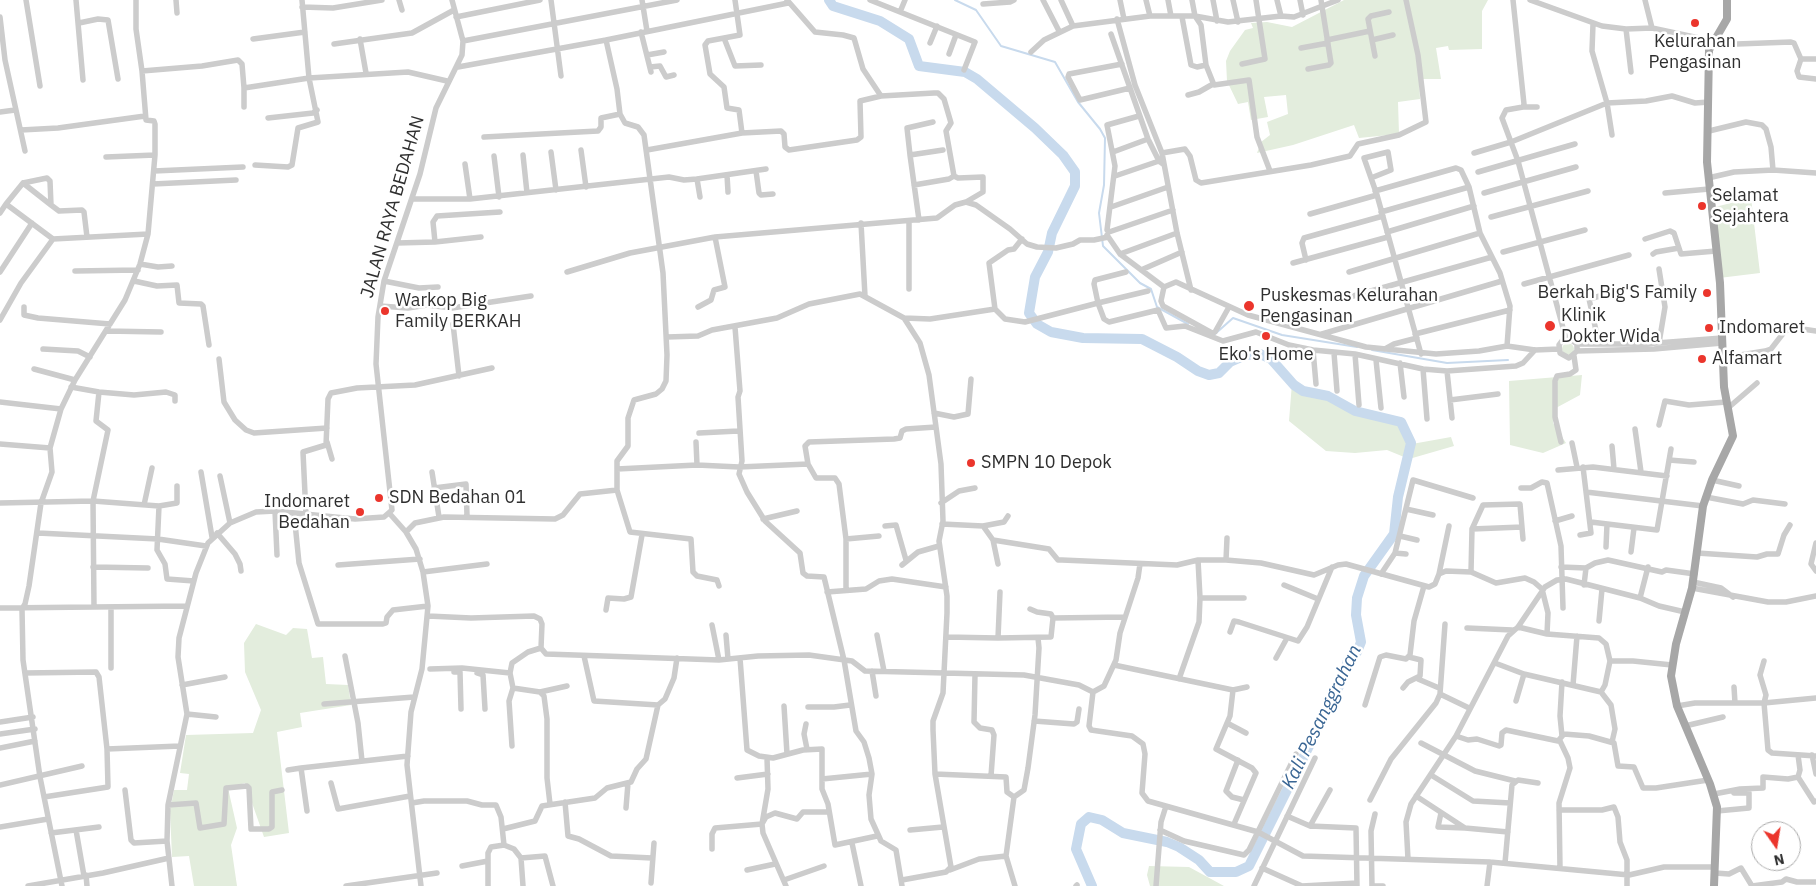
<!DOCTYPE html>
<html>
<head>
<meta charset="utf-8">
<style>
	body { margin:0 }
	#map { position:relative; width:1816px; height:886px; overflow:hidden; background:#fff; font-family:"IBM Plex Sans",sans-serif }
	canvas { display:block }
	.north { position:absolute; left:1751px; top:821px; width:50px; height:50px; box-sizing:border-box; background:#fff; border:1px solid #acacac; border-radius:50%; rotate:167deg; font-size:14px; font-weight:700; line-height:20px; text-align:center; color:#2f2f2f }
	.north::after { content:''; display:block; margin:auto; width:18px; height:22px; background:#eb352c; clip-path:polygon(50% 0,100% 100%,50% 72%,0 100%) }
</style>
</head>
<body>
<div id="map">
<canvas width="1816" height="886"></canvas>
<div class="north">N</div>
</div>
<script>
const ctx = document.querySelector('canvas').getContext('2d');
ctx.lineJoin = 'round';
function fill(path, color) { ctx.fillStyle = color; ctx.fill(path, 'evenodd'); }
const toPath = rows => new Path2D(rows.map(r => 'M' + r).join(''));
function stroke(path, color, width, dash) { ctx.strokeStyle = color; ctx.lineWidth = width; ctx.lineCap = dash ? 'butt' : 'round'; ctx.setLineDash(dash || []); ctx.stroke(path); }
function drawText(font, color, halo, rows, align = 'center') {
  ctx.font = font + ' "IBM Plex Sans",sans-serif'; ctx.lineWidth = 5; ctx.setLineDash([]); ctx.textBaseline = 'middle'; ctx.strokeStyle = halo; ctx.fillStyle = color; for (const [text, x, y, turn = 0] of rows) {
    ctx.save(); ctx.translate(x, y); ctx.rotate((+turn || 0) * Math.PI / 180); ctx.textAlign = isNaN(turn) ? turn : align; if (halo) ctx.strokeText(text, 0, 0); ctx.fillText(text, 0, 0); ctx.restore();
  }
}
const green = toPath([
	[1344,0,1488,0,1482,11,1482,49,1449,50,1448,46,1436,48,1441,79,1419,79,1420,99,1398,102,1399,134,1359,138,1354,125,1293,145,1257,153,1261,142,1270,135,1267,122,1288,114,1286,95,1264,97,1268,117,1251,120,1248,102,1238,104,1227,81,1226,61,1230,51,1245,30,1253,28,1251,23,1267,22,1292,27],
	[1751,198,1760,273,1719,278,1711,208],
	'1562 349a6 6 0 1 1 12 0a6 6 0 1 1-12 0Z',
	[1582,375,1580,395,1554,409,1553,423,1566,443,1543,453,1510,445,1509,381],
	[1292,383,1302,393,1325,394,1362,413,1391,418,1407,427,1412,444,1451,437,1454,446,1409,459,1387,450,1355,453,1326,451,1289,421],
	[256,624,286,635,293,628,307,629,312,658,323,657,326,684,348,685,351,705,300,713,302,727,277,732,289,833,264,837,245,783,228,788,237,828,231,845,237,886,194,886,189,856,172,857,170,811,174,790,187,790,189,774,180,773,186,735,253,733,261,710,245,672,244,643],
	[1149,866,1189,867,1224,886,1150,886,1147,875]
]);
const stream = toPath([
	[955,0,976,10,1001,46,1055,62,1078,102,1100,129,1105,138,1104,185,1099,213,1103,246,1140,283,1151,289,1157,307,1188,324],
	[1215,334,1233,318,1282,335,1357,347],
	[1372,350,1447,363,1508,360]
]);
const river = toPath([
	[829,0,833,6,880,21,909,39,919,66,965,72,977,79,1035,128,1063,155,1075,172,1075,186,1052,233,1048,252,1035,277,1029,313,1037,324,1051,332,1083,338,1142,339,1177,357,1198,371,1209,375,1219,373,1230,362,1246,355,1260,354,1271,359,1294,385,1303,391,1328,396,1355,411,1401,422,1411,443,1398,497,1394,534,1364,576,1357,598,1356,615,1361,642,1357,652,1348,660,1344,676,1249,866,1236,872,1210,872,1199,860,1179,847,1167,842,1123,833,1102,820,1089,817,1081,824,1076,849,1092,886]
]);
const minor = toPath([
	[26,0,40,86],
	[76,0,83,80],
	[136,0,136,29,142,71],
	[176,0,177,13],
	[399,0,402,10],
	[551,0,561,76],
	[642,0,647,31],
	[787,0,815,32,843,35,854,38,863,69,881,96,934,93,938,93,944,99,951,123,946,131,954,176,949,179,914,185],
	[870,0,975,42,964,70],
	[1043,0,1059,31],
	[1061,0,1073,26,1150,16,1195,16,1228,22,1281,16,1294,17,1338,0],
	[1120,0,1124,19],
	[1146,0,1150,16],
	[1168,0,1171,16],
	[1192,0,1195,16,1201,25,1206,65],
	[1213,0,1217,21],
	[1233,0,1238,22],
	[1277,0,1281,16],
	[1300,0,1303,15],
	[1513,0,1524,104,1523,107,1506,110,1502,118,1518,161,1566,339],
	[1530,0,1602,26,1626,29,1652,28,1713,41],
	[1645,0,1652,28],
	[983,4,1010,2,1014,0],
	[302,7,333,8,382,0],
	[900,12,905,0],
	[0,17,5,60,25,151],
	[456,17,540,0],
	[1182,17,1191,65,1197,67,1206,65,1214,85,1249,80,1257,137,1270,171],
	[1117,19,1135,85,1162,153,1177,233,1191,290],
	[79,23,98,19,108,20,118,79],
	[1593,24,1592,51,1607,103,1612,135],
	[1626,29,1631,72],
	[641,32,651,72],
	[1111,34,1148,139,1159,161,1163,164],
	[724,38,735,66,761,65],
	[253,39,305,32],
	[360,39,366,73],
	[606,40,788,3],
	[1327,40,1370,31],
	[1372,40,1393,35],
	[463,41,677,0],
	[930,43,937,26],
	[334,44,412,33,454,10],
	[1710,45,1791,42,1794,43,1801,59,1797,71,1799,77,1816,79],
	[1301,48,1328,43],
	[1031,52,1044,40,1073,26],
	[949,54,956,35],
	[647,55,664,52],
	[1375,56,1368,19,1371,16,1389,12],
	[1801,59,1816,59],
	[1122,64,1069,74,1068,77,1080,100,1130,88],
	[1242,64,1265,59,1256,0],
	[458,67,606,40,617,89,620,114,625,123,638,127,644,135,663,273,667,355,666,381,662,389,656,394,634,400,628,418,628,446,617,461,617,490,630,532,691,539,693,572,697,576,717,580,719,586],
	[650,67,660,66,666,77,674,75],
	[1308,69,1329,65,1331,63,1321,0],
	[244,88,244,107],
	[1188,95,1199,92,1213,84],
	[1523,107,1537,107],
	[0,112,15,110],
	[1139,116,1107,125,1115,166,1107,230,1109,232,1173,210],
	[268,118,313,113,317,110],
	[21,130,58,128,145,116],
	[1709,131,1746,122,1762,125,1766,129,1771,147,1773,170],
	[742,133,781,131,784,134,785,147,789,150,857,140,861,137,860,101,881,96],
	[484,137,598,131,601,127,601,118,620,114],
	[581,150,586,187],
	[647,150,742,133,739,110,727,108,724,87,710,74,705,45,708,41,740,35,735,0],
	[551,152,556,190],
	[1113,152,1148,139],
	[1162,153,1185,149,1190,156,1196,180,1201,183,1311,165,1350,156,1358,144,1399,135,1426,122,1418,55,1406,0],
	[1474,153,1511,142,1607,103,1646,101,1672,96,1695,103,1709,102],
	[523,155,527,193],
	[910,155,907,128,933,122],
	[494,156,499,197],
	[106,157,155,155],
	[465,164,470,199],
	[255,165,288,167,292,165,298,128,318,122,309,78,302,0],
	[154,171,243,167],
	[756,171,759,193,761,195,773,194],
	[1478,172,1575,144],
	[727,175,728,192],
	[954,176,958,178,983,177,983,192,966,202],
	[1115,176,1159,161],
	[1371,178,1391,170,1388,152,1364,158,1377,195,1421,354],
	[1708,178,1734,172,1773,170,1816,173],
	[697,179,700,197],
	[23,183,51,205],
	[153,184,236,180],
	[1375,191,1456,168,1461,170,1469,187,1480,233,1500,273,1510,306,1507,346],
	[1484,193,1576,167],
	[1665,193,1709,189],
	[412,199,470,199,669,177,684,180,697,179,766,169],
	[6,204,23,183,47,178,50,181,51,205,59,211,82,210,84,212,87,237],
	[1111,207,1168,187],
	[1381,212,1469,187],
	[0,213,6,204,53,239,148,234],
	[1310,214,1377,195],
	[1491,217,1588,191],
	[919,220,910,155,943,150],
	[909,221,909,289],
	[861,223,865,296],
	[1387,232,1474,206],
	[1107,235,1120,254,1164,287],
	[1645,239,1670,231,1674,233,1679,248,1656,252,1653,254],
	[435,242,481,237],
	[397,243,435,242,433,222,437,216,500,212],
	[1679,248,1681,254,1716,251],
	[1503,252,1585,230],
	[1120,254,1177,233],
	[1306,260,1302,243,1304,238,1383,216],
	[1293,263,1388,237],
	[140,264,158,267,172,266],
	[1659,269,1665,307,1659,343],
	[1141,270,1182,252],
	[75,271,138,270],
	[0,272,32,223],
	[567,272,630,253,715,237,937,218,955,205,966,202,976,205,1010,229,1027,244,1037,247,1056,248,1073,244,1080,240,1094,240,1108,237],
	[1126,272,1095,280,1094,284,1098,303,1148,291],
	[1349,272,1480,233],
	[134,281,157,286,177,285,179,303,201,304,203,306,209,345],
	[384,281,419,288,438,287],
	[1524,284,1629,255],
	[1164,287,1176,282,1248,315,1366,347,1436,354,1479,351,1507,346,1535,350,1559,349],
	[1164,287,1161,301,1163,306,1212,333,1215,332,1229,307],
	[1346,298,1492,257],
	[380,306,408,308,427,305,452,308,531,296],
	[24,307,24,315,38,318,110,324],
	[698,307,711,300,714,290,725,287,715,237],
	[995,309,989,263,1008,250,1014,249,1022,239],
	[904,318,930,319,995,309,1005,319,1025,322,1098,303,1104,319,1109,322,1158,310,1166,328,1185,326,1223,341,1256,332,1289,345,1313,350,1355,354,1423,369,1447,371,1516,366,1523,363,1535,350],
	[0,320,21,283,53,239],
	[453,324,459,376],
	[735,327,740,391,738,397,742,461,739,474,747,492,765,521,800,553,803,573,807,576,824,577,844,660,856,731,864,742,869,758,872,774,869,795,871,819,881,841,896,850,902,886],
	[106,331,161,332],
	[1322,334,1502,281],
	[1415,334,1510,310],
	[667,337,698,336,712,330,777,318,809,304,860,294,904,318,920,343,929,375,941,464,943,521,939,541,947,596,947,613,943,693,933,721,933,730,935,774,951,867,946,872,902,880],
	[1577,344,1644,344,1722,338],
	[1599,344,1589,299,1625,289],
	[43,349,78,351,90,357],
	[1385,349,1394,344,1417,338],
	[1313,350,1316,384],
	[1577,351,1577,344,1570,339,1562,341,1559,345,1560,353,1569,358,1577,351,1654,349,1722,343],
	[1334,353,1337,391],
	[1355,354,1359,405],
	[1722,358,1765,351,1771,349,1785,331,1796,328,1816,331],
	[219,359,224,402,235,420,246,430,254,433,327,428],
	[1376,360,1381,408],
	[1400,363,1404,397],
	[34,369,75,380],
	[1423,369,1427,419],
	[1447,371,1452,418],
	[71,387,99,392,134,395,166,392,175,395,175,401],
	[1450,400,1498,394],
	[0,402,61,409],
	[1728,408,1757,383],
	[934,413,954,417,968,414,971,379],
	[1659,425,1665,401,1689,405,1726,402],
	[1635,429,1641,472],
	[699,433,738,431],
	[327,442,332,459],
	[696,442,697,465],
	[1561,442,1555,417,1555,381,1557,376,1570,374,1576,370,1574,356],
	[1572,443,1577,467],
	[0,444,50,448],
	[1612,446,1614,469],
	[1669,460,1694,462],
	[808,464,816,478,835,478,839,484,846,539,846,590],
	[617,469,697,465,739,467,808,464,805,446,809,442,894,439,900,438,902,431,906,429,936,427],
	[1558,470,1593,467,1667,476],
	[201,472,212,537],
	[432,472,439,517],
	[220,476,230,523],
	[1712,480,1739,486],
	[434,488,466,484,467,516],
	[1521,488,1531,488,1542,482,1547,483,1561,546,1563,608],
	[1586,492,1703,506],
	[1706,497,1743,504,1753,500,1785,504],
	[0,503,93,501,159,506,177,503,177,486],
	[941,503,959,491,975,488],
	[144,505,152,468],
	[159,506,157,550,165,564,167,579,194,581],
	[1406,509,1433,515],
	[275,511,277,555],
	[294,513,299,563,318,624,383,624,386,623,387,617,393,610,428,606],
	[390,514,406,532,416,549,423,572,428,606,422,669,411,712,407,765,421,886],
	[306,515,303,452,326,445,328,399,331,393,357,388,415,385,492,368],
	[763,519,797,511],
	[1555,521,1572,516],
	[1591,522,1657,530,1671,449],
	[942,524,983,526,993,540,1049,549,1058,560,1062,560,1177,565,1198,560,1226,560,1261,563,1314,575,1338,565,1346,564,1429,587,1435,584,1439,574,1446,571,1471,572,1496,583,1525,578,1534,582,1542,589,1548,613,1547,634],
	[885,526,896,525,906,560],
	[983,526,1004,522,1008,516],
	[1472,529,1522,527],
	[406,532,415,523,444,517,555,519,563,515,580,494,617,490],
	[38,533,158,539,206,546],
	[217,533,235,554,240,564,241,571],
	[1580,535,1591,533,1583,467],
	[1400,536,1417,540],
	[846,539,879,536],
	[993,540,998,564],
	[1816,543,1811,564,1816,571],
	[1606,547,1607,524],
	[1631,552,1634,528],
	[1395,553,1406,554],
	[1697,553,1757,557,1767,554,1778,554,1784,535,1790,525],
	[1226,560,1227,538],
	[338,565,420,559],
	[902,565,918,552,939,546],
	[93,567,148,568],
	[1561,567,1586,568],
	[423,572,487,564],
	[1471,572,1472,529,1483,505,1520,504,1523,539],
	[1381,574,1395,553,1413,480,1473,498],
	[1439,574,1449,526],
	[1693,582,1721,588,1733,597],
	[1284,585,1318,599],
	[1584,585,1586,568,1595,563,1608,560,1662,572,1666,570,1695,574],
	[1692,588,1768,602,1786,602,1816,596],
	[827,592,866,589,879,581,892,579,946,587],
	[1200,598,1244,598],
	[1640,598,1648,567],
	[94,607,93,501,108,430,96,421,99,392],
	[111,607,111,668],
	[0,608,187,606],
	[1030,609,1037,612,1051,614,1053,618],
	[606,610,608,598,624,599,631,597,642,535],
	[428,616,471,618,534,616,540,619,542,624,541,648,546,654,719,660,758,656,809,655,852,661,865,671,1024,675,1079,685,1093,692,1089,726,1091,730,1132,736,1143,744,1145,754,1142,793,1148,801,1258,832,1303,856,1490,862,1629,875,1664,867,1715,867],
	[1599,621,1602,589],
	[712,625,719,660],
	[1518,627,1547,634,1599,638,1606,644,1610,661],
	[1467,628,1512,630],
	[1230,632,1234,621,1239,622,1298,641,1307,627,1332,567],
	[726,635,728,659],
	[877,635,884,671],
	[946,637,998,638,1000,592],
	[998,638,1051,637,1053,618,1125,617],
	[345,656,358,723,362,761],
	[740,658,747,750,759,756,773,758,803,750,822,749,822,789,828,804,835,845,877,836],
	[1276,658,1287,638],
	[1764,661,1760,675,1766,695,1764,703,1768,750,1772,753,1816,756],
	[1495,663,1524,674,1601,692,1605,685,1610,661,1633,661,1672,665],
	[1114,665,1233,690,1247,687],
	[430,669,462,668,510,673,512,663,528,652,541,648],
	[872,671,876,696],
	[454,672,460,672,461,709],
	[25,673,96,672,99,677,107,749],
	[477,673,483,675,485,709],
	[510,673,513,688,509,701,512,746],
	[975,675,974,722,980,728,992,730,994,735,991,776],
	[1179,679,1199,622,1200,598,1198,560],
	[1418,679,1439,688],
	[182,685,225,677],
	[1573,685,1577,636],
	[1734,687,1735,703],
	[513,688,540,692,544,696,547,719,547,778,550,804],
	[1403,688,1408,682,1420,676,1421,660,1409,657],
	[1233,690,1230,716,1216,749,1252,768,1256,773,1234,824],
	[540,692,567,686],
	[1093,692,1104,686,1116,660,1120,633,1138,578,1140,564],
	[1601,692,1611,705,1615,729,1612,742],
	[1440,694,1469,708],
	[1516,701,1524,674],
	[324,704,414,697],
	[658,705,665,699,674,678,677,658],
	[1365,705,1380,657,1386,655,1406,659,1410,655,1414,621,1424,586],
	[784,706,787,754],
	[1677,706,1695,703,1764,703,1816,698],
	[808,707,834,707,850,705],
	[187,714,216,717],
	[1034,721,1074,724,1077,722,1079,709],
	[0,722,33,717],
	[1227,723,1246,733],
	[806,724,804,734,807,749],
	[1685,726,1723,717],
	[0,734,35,729],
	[1456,736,1468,740,1477,739,1499,746,1501,745,1502,733,1506,730,1558,741,1564,734,1589,736,1614,743,1618,766,1634,767,1643,788,1656,788,1708,780],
	[1562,736,1560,716,1562,682],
	[1560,741,1568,758,1570,768,1559,803,1560,868],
	[1421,743,1475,771,1515,781],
	[0,748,35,741],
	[1798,755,1800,770,1798,777],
	[1812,755,1816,774],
	[767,758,768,789,762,824,763,833,786,886],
	[1238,760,1226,791,1232,797,1244,800],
	[288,770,301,768],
	[935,774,1006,777,1007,792,1014,797],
	[1431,775,1473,801,1510,803],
	[737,778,768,774],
	[822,779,872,774],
	[331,783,338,809,410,796],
	[0,785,82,766],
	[125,790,131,840,134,843,167,841],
	[1714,794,1740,789,1763,788,1763,777,1788,779,1798,777,1814,802,1816,801],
	[1416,796,1465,828,1508,832],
	[44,797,108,787,107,749,180,746],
	[1370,800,1391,759,1436,703,1440,694,1445,624],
	[565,802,568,836,579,839,611,856,652,858],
	[412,803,424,801,467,801,482,805,496,805,501,817,504,845,514,849,521,858,545,856,553,886],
	[168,805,196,803,200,828,224,824,226,788,247,786,249,788,251,829,269,829,272,827,272,792,282,790],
	[626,808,628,783],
	[1559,810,1602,810,1614,807,1618,817,1620,842,1627,860,1627,886],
	[307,811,301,768,408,756],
	[1717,811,1749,808,1749,793,1734,793],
	[1441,813,1438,827,1465,828],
	[1287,816,1310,826,1356,828,1357,886],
	[1310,826,1330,790],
	[0,827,48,819],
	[503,829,535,821,542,806,595,798,607,788,631,782,637,769,646,759,658,705,594,701,584,656],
	[76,830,84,876],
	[910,830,943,827],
	[1160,830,1184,841,1244,855,1249,850,1296,754],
	[51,833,99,827],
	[852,843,861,886],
	[712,849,712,834,715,828,762,824,766,817,775,813,797,819,803,812,829,812],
	[521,858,523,886],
	[1408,859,1406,822,1411,804,1456,736,1508,636,1518,627,1545,587,1557,580,1566,579,1640,598,1659,606,1685,612],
	[1505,863,1512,785,1518,780,1538,783],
	[462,866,488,861],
	[1262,868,1302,886,1357,883],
	[747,870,775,864],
	[950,870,979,859,1006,856],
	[1715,873,1729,874,1741,868,1752,886,1782,882,1786,879,1797,882,1816,882],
	[86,875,87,886],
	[784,880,824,866],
	[651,883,654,843],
	[28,886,103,873,169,858],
	[62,886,40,777,23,660,22,609,25,604,29,586,41,503,52,472,50,448,61,409,75,380,125,300,140,264,148,234,155,155,155,124,154,121,146,120,142,71,202,66,238,60,242,64,244,88,309,78,408,72,447,81],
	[172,886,167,841,168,805,187,714,178,657,179,638,196,573,208,543,230,523,256,512,275,511,355,519,384,517,392,510,376,364,378,317,384,281,420,174,436,108,462,55,463,41,452,0],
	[346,886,437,873],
	[488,886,488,853,491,847,504,845],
	[1015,886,1006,856,1014,797,1024,790,1028,768,1035,715,1039,648,1038,638],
	[1076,886,1077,885],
	[1156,886,1161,822,1166,806],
	[1254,886,1315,758],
	[1372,886,1371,831,1375,814],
	[1372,886,1383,886],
	[1487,886,1490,862]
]);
const major = toPath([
	[1714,886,1717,807,1710,784,1677,706,1671,676,1676,644,1692,588,1703,506,1712,480,1733,436,1724,387,1720,283,1707,162,1709,50,1727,19,1727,0]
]);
const markers = [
	[1695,23,5,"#eb352c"],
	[1702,206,5,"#eb352c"],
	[1707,293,5,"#eb352c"],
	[1249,306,6,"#eb352c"],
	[385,311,5,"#eb352c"],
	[1550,326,6,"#eb352c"],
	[1709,328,5,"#eb352c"],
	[1266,336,5,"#eb352c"],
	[1702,359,5,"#eb352c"],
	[971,463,5,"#eb352c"],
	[379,498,5,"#eb352c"],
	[360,512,5,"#eb352c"]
];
const poiNames = [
	["Kelurahan",1695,42,"center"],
	["Pengasinan",1695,63,"center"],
	["Selamat",1712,196],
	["Sejahtera",1712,217],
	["Berkah Big'S Family",1697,293,"right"],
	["Puskesmas Kelurahan",1260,296],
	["Pengasinan",1260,317],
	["Warkop Big",395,301],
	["Family BERKAH",395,322],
	["Klinik",1561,316],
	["Dokter Wida",1561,337],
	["Indomaret",1719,328],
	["Eko's Home",1266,355,"center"],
	["Alfamart",1712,359],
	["SMPN 10 Depok",981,463],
	["SDN Bedahan 01",389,498],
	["Indomaret",350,502,"right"],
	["Bedahan",350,523,"right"]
];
const streetNames = [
	["JALAN RAYA BEDAHAN",393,207,-74]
];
const waterNames = [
	["Kali Pesanggrahan",1322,717,-64]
];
fill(green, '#e3eddd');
stroke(stream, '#c8daed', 2);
stroke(river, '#c8daed', 10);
stroke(minor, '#ccc', 5.5);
stroke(major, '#a7a7a7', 8);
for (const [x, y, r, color] of markers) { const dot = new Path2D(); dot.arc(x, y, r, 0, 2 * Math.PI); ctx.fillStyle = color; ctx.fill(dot); stroke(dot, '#fff', 2); }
drawText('18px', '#2f2f2f', '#fff', poiNames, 'left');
drawText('18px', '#2f2f2f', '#fff', streetNames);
drawText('italic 19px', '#3a6694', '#fff', waterNames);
</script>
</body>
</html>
